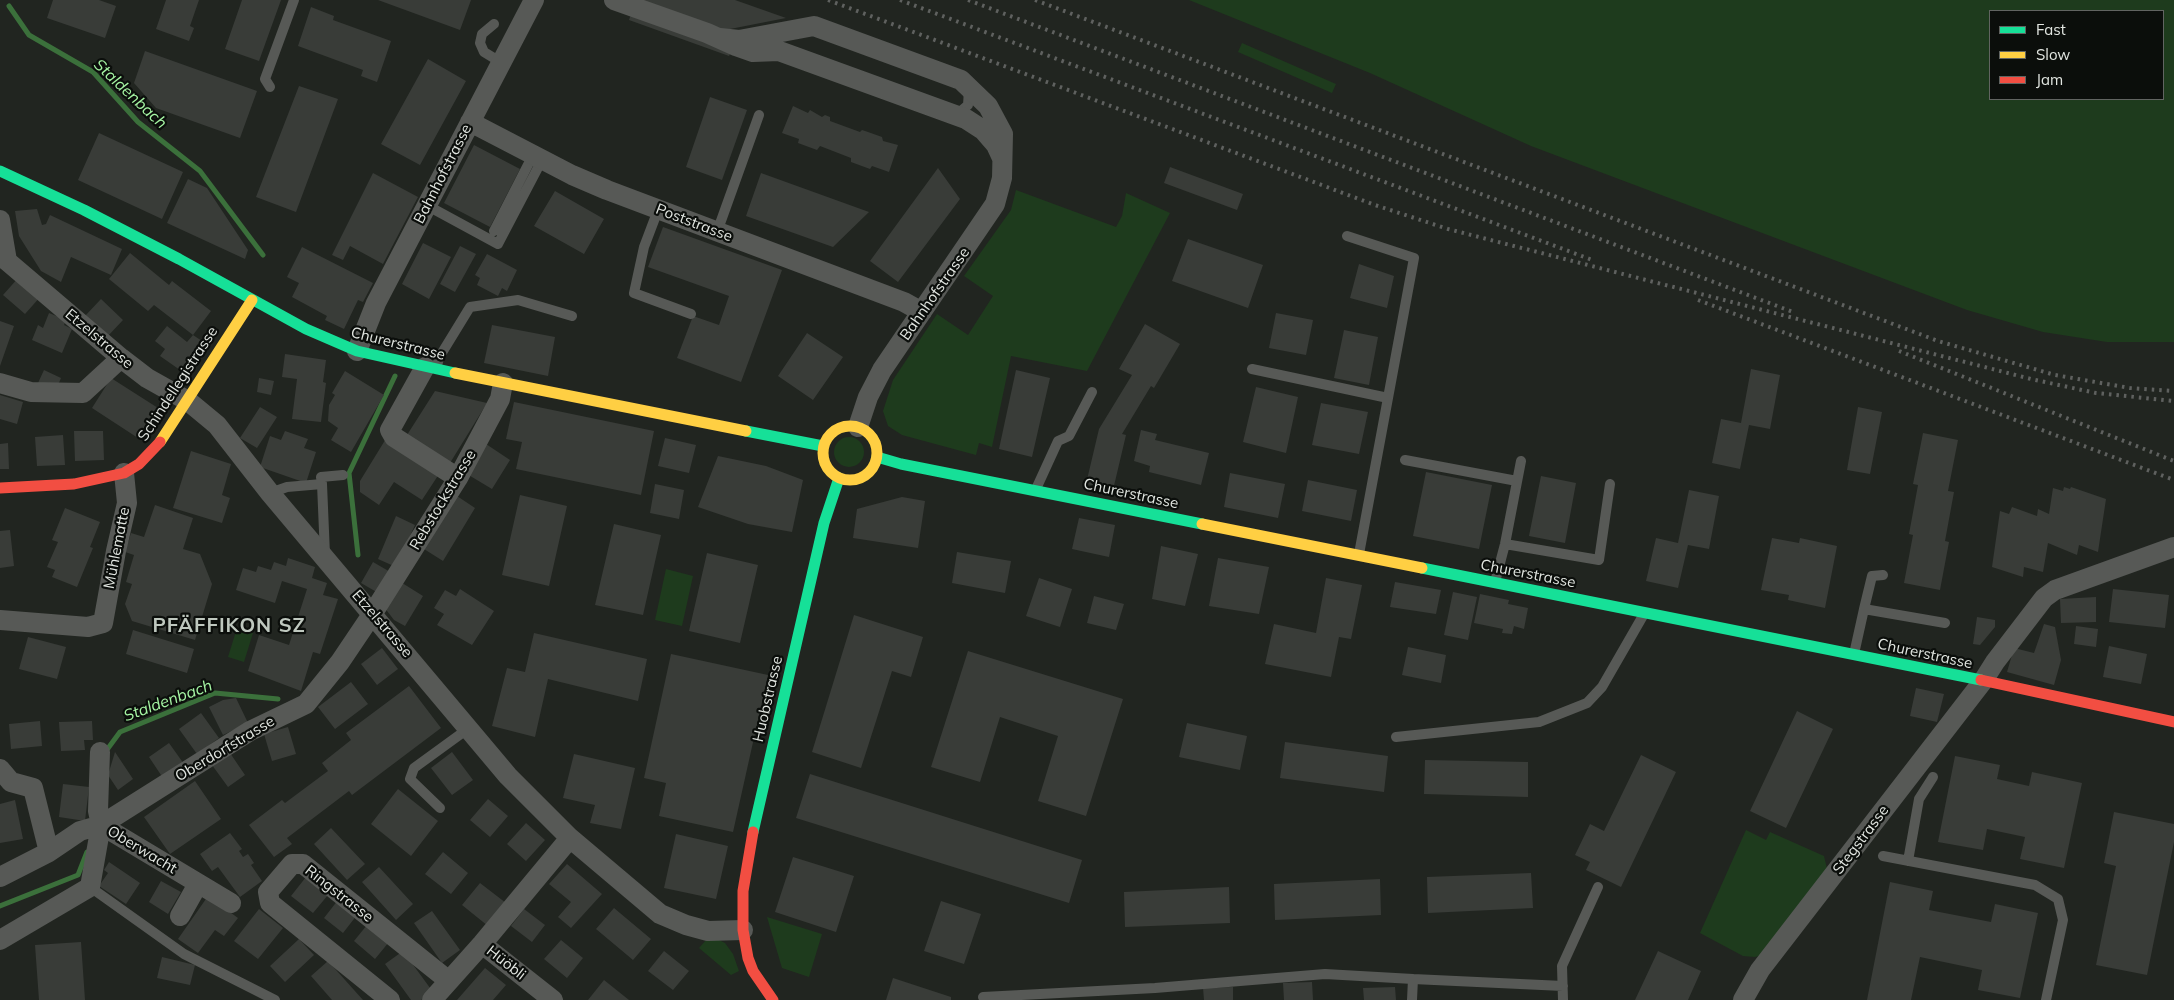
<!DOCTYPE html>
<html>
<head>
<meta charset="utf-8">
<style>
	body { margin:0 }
	#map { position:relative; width:2174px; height:1000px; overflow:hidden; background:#212520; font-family:Mulish,sans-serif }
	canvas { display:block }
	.legend { position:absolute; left:1989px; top:10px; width:175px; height:90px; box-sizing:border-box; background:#0b0e0b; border:1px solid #616461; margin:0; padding:6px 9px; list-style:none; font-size:15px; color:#e2e6e1 }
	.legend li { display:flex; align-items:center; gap:10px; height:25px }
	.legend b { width:25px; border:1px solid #616461 }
</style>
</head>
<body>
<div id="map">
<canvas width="2174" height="1000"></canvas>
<ul class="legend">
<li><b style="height:6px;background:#16e098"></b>Fast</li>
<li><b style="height:6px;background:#ffcf43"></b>Slow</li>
<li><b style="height:6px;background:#f24e42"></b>Jam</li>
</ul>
</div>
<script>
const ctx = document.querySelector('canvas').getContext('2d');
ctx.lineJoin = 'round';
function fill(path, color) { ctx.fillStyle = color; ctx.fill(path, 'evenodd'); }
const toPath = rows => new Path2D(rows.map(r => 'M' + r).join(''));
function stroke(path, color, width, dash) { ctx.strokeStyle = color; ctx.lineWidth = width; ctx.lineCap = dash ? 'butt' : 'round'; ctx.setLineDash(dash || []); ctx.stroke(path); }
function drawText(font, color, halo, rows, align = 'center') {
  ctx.font = font + ' Mulish,sans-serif'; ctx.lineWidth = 4.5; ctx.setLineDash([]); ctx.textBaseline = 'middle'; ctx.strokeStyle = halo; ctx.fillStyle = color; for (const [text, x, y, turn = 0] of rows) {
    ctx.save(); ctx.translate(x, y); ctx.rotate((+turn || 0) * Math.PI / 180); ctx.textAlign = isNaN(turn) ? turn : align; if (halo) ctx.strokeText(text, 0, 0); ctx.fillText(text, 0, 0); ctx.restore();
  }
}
const green = toPath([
	[1189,0,2174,0,2174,342,2107,342,2043,332,1967,310,1531,146,1370,73],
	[1990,11,2163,11,2163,99,1990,99],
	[1242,43,1336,84,1332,93,1238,52],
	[1016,190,1116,227,1122,216,1126,193,1170,213,1087,371,1011,356,992,447,979,443,976,455,902,435,888,426,883,411,893,380,937,314,968,335,993,296,964,276,1011,210],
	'834 452a15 15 0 1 1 30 0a15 15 0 1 1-30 0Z',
	[666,569,693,576,682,626,655,620],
	[237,628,253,633,244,662,228,657],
	[1746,830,1766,840,1770,832,1824,856,1828,873,1762,955,1755,957,1743,956,1700,933],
	[767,917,822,934,809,977,782,968],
	[707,939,719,940,725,943,733,954,739,971,731,975,699,948]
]);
const stream = toPath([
	[9,6,29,35,93,72,138,122,200,171,263,255],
	[358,555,349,473,395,376],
	[106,751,120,732,215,693,278,699],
	[0,906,78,875,87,852]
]);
const building = toPath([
	[53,0,99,0,116,6,105,38,47,18],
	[166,0,199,0,190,26,194,28,189,41,156,29],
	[242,0,281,0,259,61,225,49],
	[378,0,471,0,460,30],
	[641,0,735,0,786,18,725,30],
	[311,7,334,16,333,20,391,41,377,82,361,76,363,70,298,46],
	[631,14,732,50,729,56,629,20],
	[145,51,257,91,240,138,156,108,134,83],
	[428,59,466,81,420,165,381,144],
	[299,86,338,99,296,212,256,197],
	[710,97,747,110,722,180,686,167],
	[793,106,808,113,810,110,822,117,825,115,830,117,830,121,860,132,862,130,868,132,882,137,883,141,898,145,889,172,872,166,870,169,851,162,851,158,820,146,817,150,798,143,799,139,782,133],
	[99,133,183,172,162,219,78,180],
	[474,145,520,169,490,227,444,203],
	[1170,167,1243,194,1237,210,1164,183],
	[938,168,960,199,898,282,870,261],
	[373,173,418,197,383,264,350,246,343,260,332,255],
	[761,173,869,212,833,247,746,216],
	[188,179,207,188,248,250,245,259,167,223],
	[555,191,604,219,584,254,534,226],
	[37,209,42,225,46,224,50,215,122,249,111,275,71,257,61,282,41,271,19,236,15,211],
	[663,227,782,270,741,382,677,358,693,316,719,325,729,296,648,267],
	[1188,239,1263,265,1248,308,1172,281],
	[423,243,451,257,429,299,402,284],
	[460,246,476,254,455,292,440,284],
	[302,247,373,283,363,302,358,300,344,329,325,320,327,316,292,297,299,283,287,277],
	[130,253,169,285,172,281,211,311,193,335,154,305,148,311,109,279],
	[487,254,517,270,507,291,502,288,498,296,477,285,480,278,475,275],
	[1359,264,1394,276,1387,308,1350,298],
	[19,277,41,296,25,314,3,295],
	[101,299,123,320,107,337,85,316],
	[49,313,66,320,64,325,72,329,62,353,32,340,38,325,43,328],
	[1276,313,1313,320,1306,355,1269,348],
	[0,321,14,326,0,366],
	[1145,324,1180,344,1154,388,1151,386,1122,434,1126,435,1113,490,1086,484,1099,429,1132,375,1119,369],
	[492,325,555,337,548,376,484,363],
	[167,326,187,342,193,335,202,341,180,370,160,356,165,349,155,341],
	[1344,330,1378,337,1369,385,1334,378],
	[807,333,843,357,813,400,778,376],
	[285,354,326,360,323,382,326,383,321,422,292,419,297,379,282,377],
	[1751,369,1780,375,1770,429,1749,425,1740,469,1712,463,1721,419,1741,423],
	[44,370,61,378,56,390,38,383],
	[1016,370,1050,378,1032,457,999,449],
	[345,371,384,395,351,452,331,440,338,428,328,421,329,405,335,395,332,393],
	[111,378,158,408,138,438,92,408],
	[259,378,274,381,271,395,257,392],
	[1256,387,1298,397,1286,453,1243,442],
	[435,391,487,403,450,463,407,435],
	[0,395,23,402,17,424,0,419],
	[514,402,654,431,641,495,516,469,522,442,506,439],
	[1321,403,1368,412,1359,454,1312,445],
	[260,407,277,417,257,448,240,438],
	[1858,407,1882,412,1870,474,1847,470],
	[1141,430,1157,434,1155,440,1209,453,1201,485,1149,472,1150,466,1134,461],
	[74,431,103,431,104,460,75,461],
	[285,431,308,439,304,448,316,452,306,483,260,467,270,436,281,440],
	[1923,433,1958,440,1948,491,1954,492,1945,541,1949,542,1940,590,1904,583,1913,535,1909,534,1918,485,1913,484],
	[63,435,65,465,37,466,35,437],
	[387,437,441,471,422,500,394,482,379,505,360,492,360,481],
	[665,438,696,445,689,473,658,466],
	[8,443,9,469,0,469,0,444],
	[486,444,510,460,492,489,467,474],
	[191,451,231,464,222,495,230,498,222,523,173,508],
	[718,456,766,466,803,480,792,532,748,524,698,507],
	[1426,472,1492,485,1479,549,1413,536],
	[1230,473,1285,484,1278,518,1224,507],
	[1541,476,1576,483,1565,543,1529,536],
	[1308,480,1357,490,1351,521,1302,511],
	[655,484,684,490,679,519,650,513],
	[2064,487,2070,489,2071,487,2106,499,2098,552,2079,545,2077,555,2048,543,2043,572,2024,567,2023,577,1992,567,2000,511,2009,514,2012,507,2037,516,2038,509,2049,514,2053,488,2063,491],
	[1689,490,1719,496,1709,549,1688,545,1678,588,1646,581,1656,538,1678,543],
	[520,495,567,506,549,586,502,575],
	[457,496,475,508,443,561,424,549],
	[902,497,925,501,918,548,853,538,857,509],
	[155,505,193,518,183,549,200,554,212,584,195,640,132,621,125,604,132,584,126,582,134,555,125,552,131,533,144,537],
	[65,508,100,522,90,547,93,548,77,587,52,577,55,570,47,567,58,542,52,540],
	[396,516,415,525,396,567,378,559],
	[1079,518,1115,525,1109,557,1072,549],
	[614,524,661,535,643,615,595,605],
	[10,530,14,566,0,568,0,531],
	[1772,538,1799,543,1800,538,1837,546,1825,608,1788,600,1789,595,1761,590],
	[1161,546,1198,554,1185,606,1152,599],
	[957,552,1011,561,1005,593,952,583],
	[707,553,758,565,740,643,689,631],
	[288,558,315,567,312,578,327,583,323,595,338,599,320,654,313,652,301,691,248,671,259,635,289,645,307,589,282,581,275,603,236,590,243,568,256,572,258,566,271,570,274,562,286,566],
	[1218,558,1269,567,1259,614,1209,606],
	[373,562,392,573,380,594,361,583],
	[1039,578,1072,589,1060,627,1026,616],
	[1326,578,1362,585,1351,639,1339,637,1331,677,1265,664,1274,624,1316,633],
	[399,581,423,596,405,626,394,620,384,607],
	[1395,582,1441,590,1436,614,1390,607],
	[460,589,494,611,472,645,437,625,444,614,434,608,445,590,456,596],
	[2113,589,2169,595,2165,628,2109,622],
	[1453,592,1477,597,1468,640,1444,635],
	[1480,594,1509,600,1508,604,1528,608,1524,629,1514,626,1512,634,1502,633,1503,629,1474,623],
	[1094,596,1124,604,1116,630,1087,623],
	[2096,597,2096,622,2061,623,2060,599],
	[854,615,923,637,911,677,892,671,861,768,812,752],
	[1977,617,1995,620,1995,627,1980,645,1973,644],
	[2044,624,2055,627,2061,660,2054,685,2007,672,2014,648,2034,653],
	[2076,626,2098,629,2096,647,2074,644],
	[133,630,194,649,187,673,126,654],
	[534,633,647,659,638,701,548,679,535,737,492,726,507,668,525,672],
	[28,637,66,647,57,679,19,669],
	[2109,646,2147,654,2141,684,2103,677],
	[1408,647,1446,655,1441,683,1402,675],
	[382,648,398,669,377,685,361,664],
	[968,651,1123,699,1086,816,1038,801,1058,736,1000,717,980,782,931,767],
	[671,654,768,675,733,832,659,816,666,783,644,778],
	[351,682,368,704,335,729,318,707],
	[409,686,441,728,352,795,349,791,287,838,292,844,274,857,249,825,282,800,285,803,328,771,322,763,351,740,346,733],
	[1916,688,1944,694,1937,722,1910,716],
	[236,698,248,723,223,735,209,707,223,700],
	[1797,711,1833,729,1786,828,1750,811],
	[201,713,219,738,197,754,179,729],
	[40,721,42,746,11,749,9,724],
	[92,721,93,740,84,740,85,750,61,751,59,722],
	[1187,723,1247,736,1240,770,1179,757],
	[288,727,296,754,272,761,264,734],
	[1285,742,1388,756,1384,792,1280,778],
	[169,743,184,764,163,778,149,757],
	[115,752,133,779,118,790,108,775],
	[452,752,473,780,452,795,431,768],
	[230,753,245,775,228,787,212,765],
	[574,754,635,768,621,829,590,823,595,805,563,798],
	[1641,755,1676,772,1621,887,1586,870,1590,862,1575,855,1590,824,1604,831],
	[1955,756,2000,765,1997,779,2029,786,2032,772,2082,783,2064,868,2020,859,2025,837,1987,829,1983,850,1938,842],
	[1425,760,1528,762,1528,797,1424,794],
	[810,774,1082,860,1069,903,796,818],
	[195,781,221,819,170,854,144,817],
	[63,784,89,787,85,821,59,817],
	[398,789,438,821,411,856,371,824],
	[488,799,508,816,490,837,470,820],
	[15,800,23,839,0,843,0,804],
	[2114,812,2174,824,2174,842,2147,975,2096,965,2116,866,2104,863],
	[526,823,545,840,526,861,507,844],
	[331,828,365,864,347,880,314,844],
	[230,833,242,849,239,851,243,857,248,854,254,863,251,865,262,881,240,897,218,867,212,871,200,854],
	[676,834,728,846,716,899,664,888],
	[443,852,468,873,451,894,425,874],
	[793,857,854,876,836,932,775,912],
	[109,862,140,883,126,904,99,886,108,873,104,870],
	[567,864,602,894,571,928,558,917,571,902,549,884],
	[379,867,413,904,396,920,362,882],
	[1531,873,1533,908,1428,913,1427,877],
	[306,877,328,895,313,913,291,896],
	[1380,879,1381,915,1275,920,1274,884],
	[161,881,181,892,168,914,149,902],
	[1890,882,1933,891,1929,910,1991,922,1995,904,2038,913,2020,998,1978,990,1982,970,1920,957,1911,1000,1867,1000],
	[480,883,506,903,488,926,462,905],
	[1229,887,1230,923,1125,927,1124,892],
	[208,896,238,918,224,936,215,930,198,953,178,939],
	[338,900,357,915,343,933,324,918],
	[941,901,981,914,964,964,924,951],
	[614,908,651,939,633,960,596,929],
	[259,909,283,928,258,959,234,941],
	[524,909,545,925,532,942,511,926],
	[432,911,460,950,442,963,414,923],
	[367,925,389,942,375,959,354,941],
	[299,939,314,955,285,982,270,966],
	[561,940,583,958,567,978,544,959],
	[81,942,85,1000,39,1000,35,945],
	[403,951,433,992,421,1000,411,1000,385,964],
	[664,951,689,971,673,990,648,971],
	[1658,951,1701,971,1688,1000,1635,1000],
	[162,957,195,965,190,985,157,978],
	[328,961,363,1000,332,1000,311,976],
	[485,968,506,985,493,1000,457,1000],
	[893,978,951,997,951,1000,886,1000],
	[604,980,629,1000,588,1000],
	[1312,982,1313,1000,1284,1000,1283,983],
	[1233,987,1233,1000,1204,1000,1203,988],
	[1395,987,1396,1000,1364,1000,1363,988]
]);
const lane = toPath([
	[494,24,482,34,480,43,484,52,502,63],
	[270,87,265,79,294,0],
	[952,112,961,111,968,105,969,90],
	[428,206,498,244,542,160],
	[658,210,644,247,634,293,691,314],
	[494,231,533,155],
	[717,232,759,115],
	[1347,236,1414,258,1359,554],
	[436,368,440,356,470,307,518,300,572,316],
	[1252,369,1388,398],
	[1405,460,1517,481],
	[322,484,325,555],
	[1036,489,1058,441,1069,436,1092,392],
	[270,493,287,487,322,484,321,477,343,475],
	[1505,544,1599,560,1610,484],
	[1495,582,1505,544,1521,461],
	[1864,609,1872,576,1883,575],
	[1854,654,1864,609,1945,623],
	[1396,737,1539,722,1587,703,1602,687,1644,614],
	[440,808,410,779,414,768,469,728],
	[1883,856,2035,885,2058,899,2063,920,2046,1000],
	[1908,861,1919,799,1933,777],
	[90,887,184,954,275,1000],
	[983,997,1155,988,1325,974,1413,979],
	[1412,1000,1413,979,1563,986],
	[1563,1000,1562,966,1598,887]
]);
const street = toPath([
	[614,0,707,33,736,46,753,52,779,51,966,119,983,130,996,145,1002,158],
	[720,38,739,40,814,26,961,80,988,106,1003,134,1002,178,995,204,882,370,868,397,858,427],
	[470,122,572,175,607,190,904,302,922,312],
	[0,220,7,261,121,358,147,378,188,401,217,425,270,493,508,776,570,838,660,914,686,925,708,931,743,930],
	[357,351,376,303,534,0],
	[425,367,390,430,394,437,458,478],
	[0,383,31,392,83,393,121,358],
	[0,620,88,627,103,623,116,551,127,503,124,473],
	[0,769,11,782,33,788,49,852],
	[101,825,231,903],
	[0,877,49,852,80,831,101,825,250,731,306,704,340,662,373,613,458,478,500,399,503,383],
	[180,916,198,884],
	[0,940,90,887,101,825,98,811,100,752],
	[482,944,553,1000],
	[390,1000,270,903,268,892,292,864,303,864,449,981],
	[432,1000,482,944,570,838],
	[1743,1000,1760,970,1983,681,1995,662,2044,598,2055,590,2174,547]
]);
const fast = toPath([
	[0,171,84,210,179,259,306,329,357,351,455,373],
	[746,431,823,446],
	[877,457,901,464,1202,524],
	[1422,568,1981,680],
	[753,832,824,523,839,478]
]);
const slow = toPath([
	[455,373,746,431],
	'823 453a27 27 0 1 1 54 0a27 27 0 1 1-54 0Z',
	[160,442,252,300],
	[1202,524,1422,568]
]);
const jam = toPath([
	[0,488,74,484,124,473,139,464,160,442],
	[1981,680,2174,722],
	[753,832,743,891,743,930,748,958,753,971,773,1000]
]);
const rail = toPath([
	[828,0,1375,205,1448,229,2031,379,2096,393,2174,401],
	[900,0,1595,261],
	[968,0,1793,312],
	[1035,0,1938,341,2055,375,2130,388,2174,391],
	[1698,300,2174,480],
	[1899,351,2174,461]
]);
const streetNames = [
	["Bahnhofstrasse",443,174,-63],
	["Poststrasse",694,223,21],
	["Bahnhofstrasse",935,294,-55],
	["Etzelstrasse",99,339,40],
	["Churerstrasse",398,344,14],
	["Schindellegistrasse",178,384,-57],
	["Churerstrasse",1131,494,12],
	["Rebstockstrasse",443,500,-59],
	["Mühlematte",117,548,-79],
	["Churerstrasse",1528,574,11],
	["Etzelstrasse",382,624,49],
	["Churerstrasse",1925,654,12],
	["Huobstrasse",768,699,-77],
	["Oberdorfstrasse",225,749,-31],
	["Stegstrasse",1861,840,-53],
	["Oberwacht",142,850,31],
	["Ringstrasse",339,894,38],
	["Hüöbli",506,963,38]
];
const waterNames = [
	["Staldenbach",130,94,43],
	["Staldenbach",168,701,-20]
];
const districtNames = [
	["PFÄFFIKON SZ",229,626]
];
fill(green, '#1e3b1d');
stroke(stream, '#3b703b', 5);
fill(building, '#393c38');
stroke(lane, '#575956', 10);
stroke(street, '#575956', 20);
stroke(fast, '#16e098', 11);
stroke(slow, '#ffcf43', 11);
stroke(jam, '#f24e42', 11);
stroke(rail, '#5f615f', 4, [2.5, 5]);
drawText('15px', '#e2e6e1', '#0b0e0b', streetNames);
drawText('italic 16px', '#a6f6a4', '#0b0e0b', waterNames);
ctx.letterSpacing = '1px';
drawText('bold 20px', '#bfc8bf', '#0b0e0b', districtNames);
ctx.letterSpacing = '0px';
</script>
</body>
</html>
